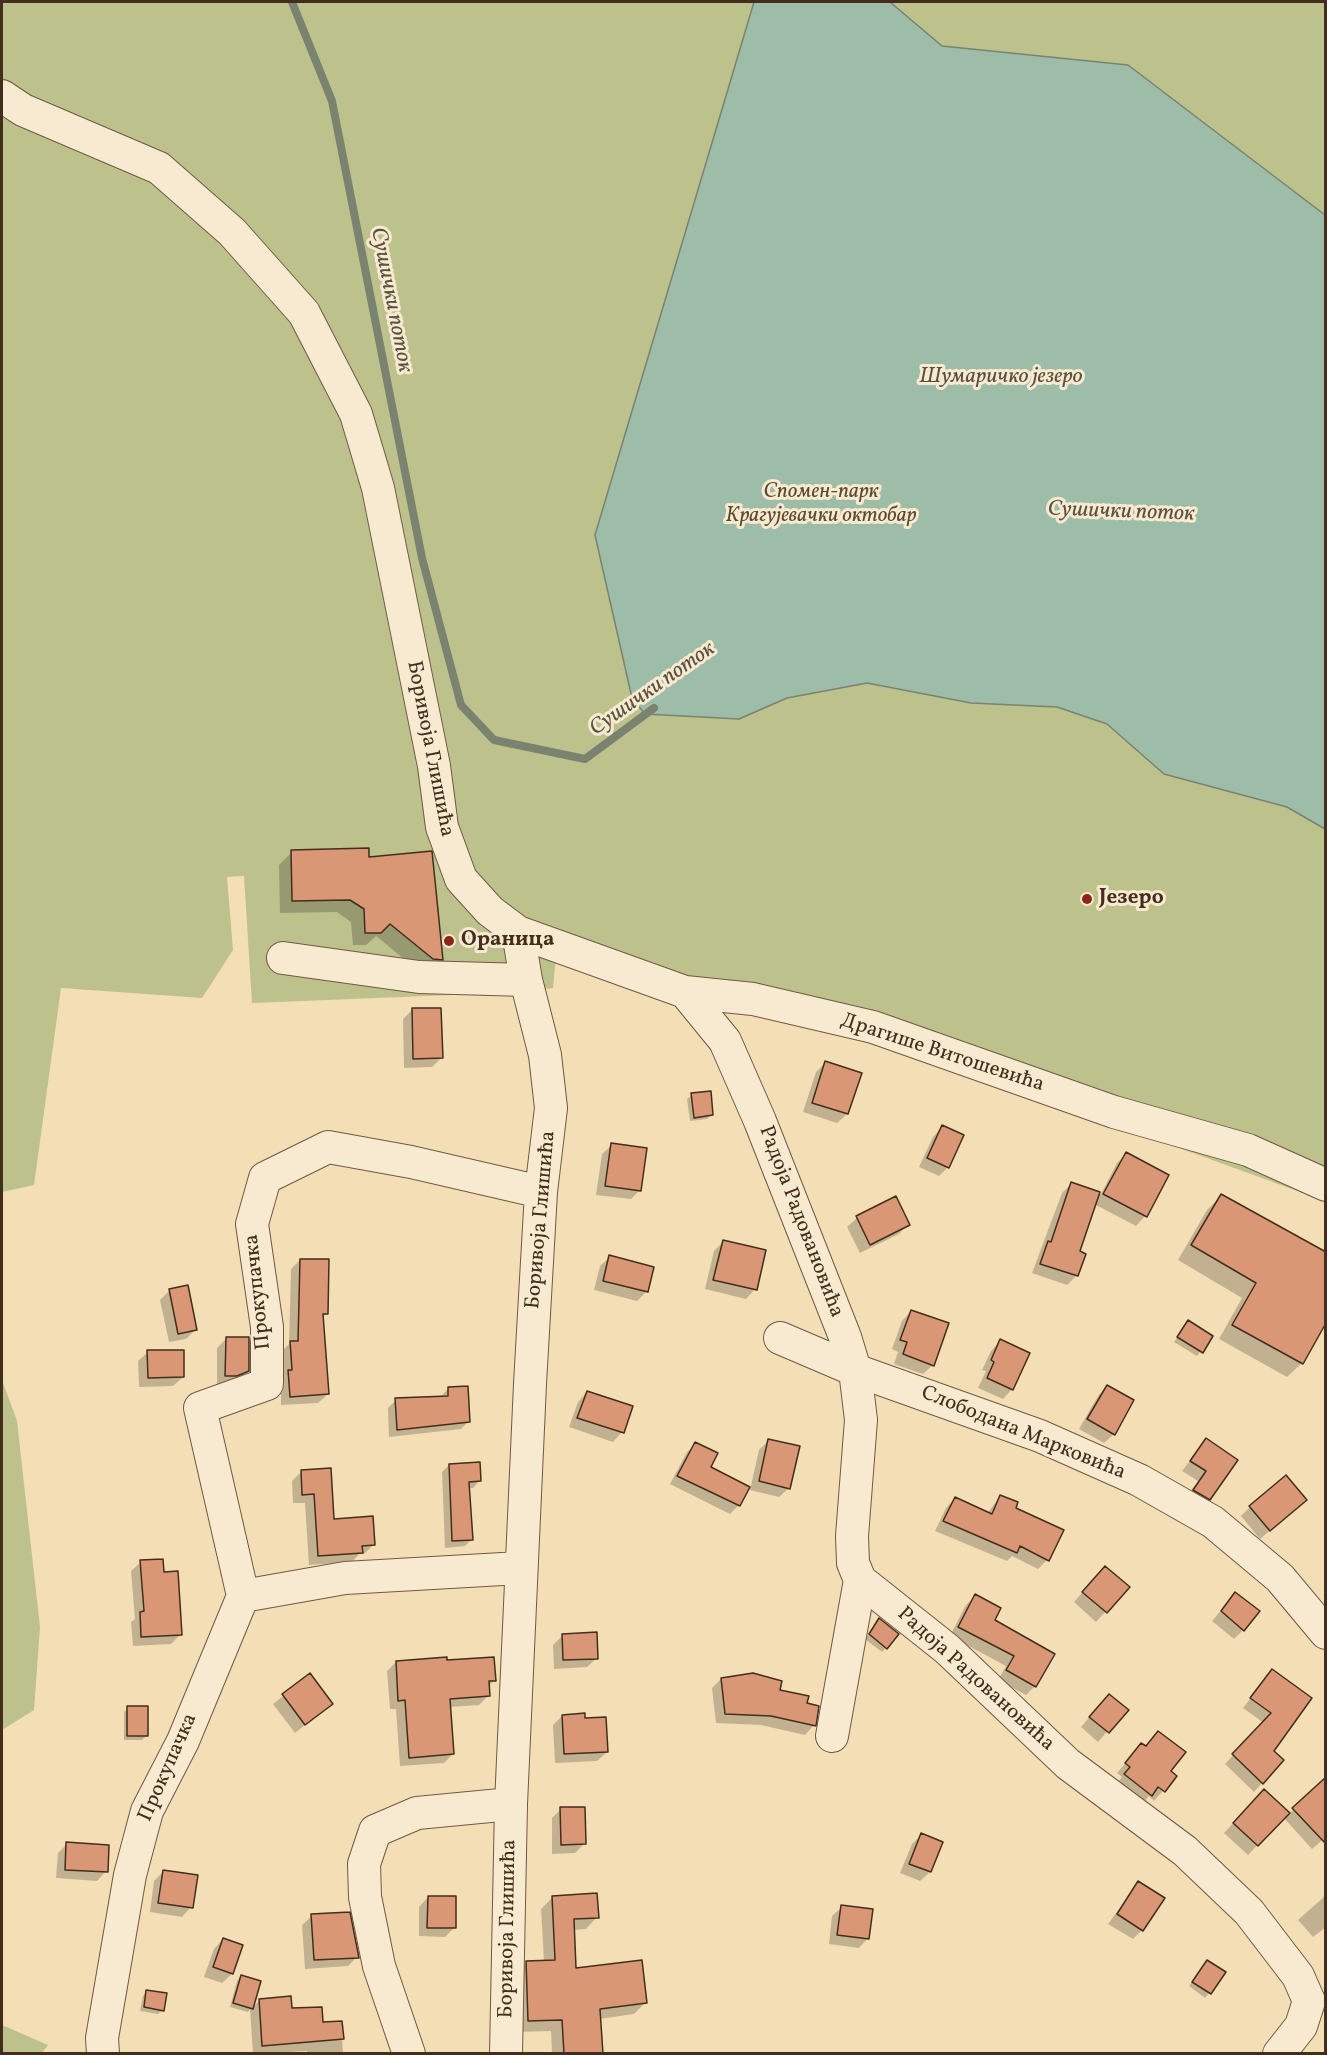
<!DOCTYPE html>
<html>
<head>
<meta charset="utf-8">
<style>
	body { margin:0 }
	#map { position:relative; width:1327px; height:2055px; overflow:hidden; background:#f3deb6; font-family:Vollkorn,serif }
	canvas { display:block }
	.frame { position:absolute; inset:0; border:3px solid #432d1d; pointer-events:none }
</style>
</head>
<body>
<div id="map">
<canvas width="1327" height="2055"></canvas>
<div class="frame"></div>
</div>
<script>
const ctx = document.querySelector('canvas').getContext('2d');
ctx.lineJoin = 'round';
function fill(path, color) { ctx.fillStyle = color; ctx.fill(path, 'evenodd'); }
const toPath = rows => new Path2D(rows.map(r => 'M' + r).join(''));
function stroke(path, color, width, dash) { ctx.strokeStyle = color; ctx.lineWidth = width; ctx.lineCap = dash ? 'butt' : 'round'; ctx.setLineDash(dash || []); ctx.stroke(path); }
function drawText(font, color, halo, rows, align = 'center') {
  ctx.font = font + ' Vollkorn,serif'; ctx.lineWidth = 6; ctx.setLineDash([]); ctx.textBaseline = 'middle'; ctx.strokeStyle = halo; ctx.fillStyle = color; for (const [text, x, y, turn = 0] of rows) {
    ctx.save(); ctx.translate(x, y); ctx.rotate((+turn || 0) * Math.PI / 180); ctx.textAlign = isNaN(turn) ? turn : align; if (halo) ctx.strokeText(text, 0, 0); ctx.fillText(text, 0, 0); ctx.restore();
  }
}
const green = toPath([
	[2,2,1325,2,1325,1201,899,1046,556,957,553,988,525,992,252,1003,244,876,227,877,233,950,202,998,61,988,34,1185,2,1192],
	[2,1380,17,1421,40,1627,34,1710,2,1730],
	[2,2025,48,2045,42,2053,2,2053]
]);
const water = toPath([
	[754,2,890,2,942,46,1128,65,1325,215,1325,829,1287,807,1164,774,1107,724,1057,707,971,703,867,683,787,698,739,719,645,714,632,698,595,535,754,2]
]);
const shadow = toPath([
	[292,852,367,859,442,959,429,972,420,972,376,936,366,945,353,945,351,922,337,912,280,913,279,865],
	[412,1010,441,1058,432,1067,404,1068,403,1019],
	[826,1062,847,1114,837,1123,803,1112,816,1072],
	[692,1095,711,1115,707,1119,690,1121,687,1099],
	[942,1127,948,1167,939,1176,919,1167,933,1137],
	[612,1145,640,1190,631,1199,596,1195,602,1154],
	[1126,1154,1167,1175,1145,1216,1136,1226,1094,1204,1078,1252,1084,1254,1076,1276,1067,1285,1032,1273,1062,1193,1071,1184,1101,1194,1117,1163],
	[1221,1196,1302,1363,1287,1377,1219,1339,1242,1298,1178,1260,1207,1210],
	[896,1198,908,1224,899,1234,860,1253,847,1227,857,1218],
	[723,1242,755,1289,746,1299,705,1289,714,1251],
	[610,1257,647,1291,637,1301,594,1290,600,1266],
	[300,1260,326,1314,322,1318,328,1394,318,1403,281,1405,281,1352,289,1344,291,1269],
	[170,1290,195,1330,186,1339,169,1342,160,1300],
	[911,1311,933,1365,923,1374,894,1364,898,1352,892,1349,902,1321],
	[1188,1322,1211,1337,1197,1356,1174,1342],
	[226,1339,247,1371,238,1380,217,1384,217,1348],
	[1000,1341,1012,1389,1003,1399,978,1388,986,1371,982,1370,991,1351],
	[148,1352,183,1377,173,1386,139,1387,138,1361],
	[1107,1386,1114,1434,1104,1443,1079,1429,1098,1396],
	[448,1389,469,1421,461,1429,389,1437,388,1408,396,1400,441,1396],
	[587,1392,622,1432,613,1442,569,1427,578,1402],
	[769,1440,789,1488,779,1497,750,1490,759,1450],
	[1206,1440,1209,1499,1200,1508,1185,1499,1198,1481,1182,1471],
	[696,1444,709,1467,739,1505,730,1514,670,1484,687,1452],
	[449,1465,480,1480,473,1488,468,1488,472,1539,465,1546,445,1548,442,1472],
	[301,1472,333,1520,373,1545,364,1554,359,1554,352,1562,309,1565,305,1503,293,1503,292,1481],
	[1000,1496,1014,1508,1047,1560,1038,1569,1012,1556,1007,1561,935,1531,946,1508,955,1498,987,1514],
	[1250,1507,1296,1509,1260,1539,1241,1516],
	[141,1562,181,1634,171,1644,133,1646,131,1622,135,1619,131,1571],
	[1096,1577,1128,1587,1096,1622,1074,1602],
	[1235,1594,1243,1630,1234,1639,1212,1621],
	[976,1596,1035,1686,1026,1695,998,1680,1006,1666,950,1636,966,1605],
	[879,1620,886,1648,882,1652,865,1639],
	[563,1635,597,1658,587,1667,554,1669,553,1645],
	[396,1662,494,1680,488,1687,488,1696,479,1705,449,1707,453,1754,444,1763,400,1766,396,1709,390,1709,387,1671],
	[1272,1671,1272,1751,1262,1783,1254,1792,1225,1764,1264,1723,1243,1708],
	[310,1675,331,1704,295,1733,273,1704],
	[721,1679,778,1691,805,1704,814,1725,805,1735,761,1725,716,1723,712,1688],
	[1100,1705,1126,1710,1098,1742,1081,1727],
	[128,1708,147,1735,142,1740,124,1740,124,1712],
	[562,1716,607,1752,597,1761,555,1763,553,1725],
	[1158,1733,1168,1772,1175,1777,1154,1801,1149,1796,1142,1804,1116,1784,1122,1777,1117,1773,1141,1745,1145,1747],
	[1318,1786,1326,1837,1312,1849,1283,1817,1248,1855,1224,1833,1255,1800,1289,1814],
	[561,1809,584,1844,575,1853,552,1854,552,1818],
	[921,1835,941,1843,930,1872,920,1881,900,1873,912,1844],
	[67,1844,106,1871,97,1881,56,1878,58,1853],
	[164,1871,191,1907,182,1917,150,1912,154,1881],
	[1138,1883,1142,1930,1133,1939,1108,1924],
	[1326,1895,1326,1927,1313,1937,1298,1920],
	[428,1897,455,1927,445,1937,419,1936,419,1907],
	[553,1897,597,1917,586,1929,573,1930,575,1970,646,2002,634,2014,599,2019,601,2054,552,2054,551,2031,516,2032,515,1974,526,1963,544,1962,541,1909],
	[842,1907,868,1938,859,1948,829,1944,832,1916],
	[312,1916,357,1957,348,1966,305,1969,302,1925],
	[223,1939,241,1945,232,1974,222,1983,204,1977,214,1949],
	[1203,1966,1224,1973,1205,1998,1189,1986],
	[241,1976,252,2008,260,2000,290,2009,322,2024,341,2022,343,2054,307,2054,307,2051,253,2054,250,2009,248,2012,230,2007,237,1981],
	[147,1991,163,2010,158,2014,140,2011,143,1996]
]);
const stream = toPath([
	[292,2,332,101,422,558,461,705,494,740,585,759,654,708]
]);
const building = toPath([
	[369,848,369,857,432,851,443,960,433,959,390,924,381,933,365,933,364,909,350,900,292,901,291,850,369,848],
	[412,1008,441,1008,443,1058,413,1059,412,1008],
	[825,1061,862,1073,848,1114,812,1103,825,1061],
	[711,1091,713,1115,694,1118,691,1093,711,1091],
	[942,1125,964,1135,949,1168,927,1158,942,1125],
	[611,1143,647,1148,641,1191,605,1186,611,1143],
	[1126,1152,1169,1175,1147,1217,1103,1194,1126,1152],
	[1071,1182,1100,1192,1080,1251,1086,1254,1078,1276,1040,1264,1048,1241,1051,1242,1071,1182],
	[1221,1194,1326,1252,1326,1323,1303,1364,1232,1325,1256,1283,1191,1245,1221,1194],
	[896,1196,910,1225,870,1245,856,1216,896,1196],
	[723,1240,766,1250,757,1290,713,1280,723,1240],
	[609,1255,654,1267,648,1292,603,1281,609,1255],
	[300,1259,329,1259,328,1314,323,1314,329,1394,290,1397,288,1370,292,1370,290,1341,298,1341,300,1259],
	[188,1285,197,1330,178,1334,169,1289,188,1285],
	[911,1310,949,1323,934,1366,903,1354,907,1342,900,1340,911,1310],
	[1188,1320,1213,1336,1203,1353,1177,1337,1188,1320],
	[226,1337,249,1337,249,1371,237,1376,225,1376,226,1337],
	[1000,1339,1030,1353,1013,1390,987,1378,994,1362,991,1360,1000,1339],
	[147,1350,184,1350,184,1377,148,1378,147,1350],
	[1107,1385,1134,1400,1115,1435,1087,1419,1107,1385],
	[468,1386,470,1422,397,1430,395,1398,448,1396,448,1387,468,1386],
	[587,1391,633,1406,624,1433,577,1418,587,1391],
	[1206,1438,1238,1460,1210,1500,1193,1490,1206,1471,1190,1461,1206,1438],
	[768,1439,800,1446,790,1489,759,1481,768,1439],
	[695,1442,718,1453,711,1467,750,1487,740,1506,677,1476,695,1442],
	[480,1462,481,1481,469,1482,473,1540,452,1541,449,1464,480,1462],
	[331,1468,334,1519,373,1516,375,1545,362,1546,363,1553,318,1556,314,1494,302,1495,301,1470,331,1468],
	[1286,1475,1307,1500,1270,1531,1249,1506,1286,1475],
	[1000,1495,1018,1502,1016,1508,1064,1530,1049,1561,1020,1546,1017,1553,943,1521,955,1497,992,1514,1000,1495],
	[163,1559,164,1572,178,1571,182,1635,141,1637,140,1612,144,1611,140,1560,163,1559],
	[1105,1566,1130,1587,1107,1613,1082,1592,1105,1566],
	[1235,1592,1260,1611,1244,1631,1221,1611,1235,1592],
	[975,1594,1001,1608,995,1620,1055,1654,1036,1687,1006,1670,1014,1656,958,1627,975,1594],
	[879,1618,899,1634,887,1649,869,1634,879,1618],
	[597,1632,598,1659,563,1660,562,1634,597,1632],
	[447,1657,447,1660,494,1657,496,1681,489,1681,490,1696,450,1699,454,1754,409,1758,405,1700,398,1701,396,1661,447,1657],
	[1272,1669,1312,1698,1274,1751,1284,1760,1263,1784,1232,1754,1271,1713,1250,1698,1272,1669],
	[310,1673,333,1704,305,1725,282,1694,310,1673],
	[753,1673,782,1681,780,1690,809,1696,807,1703,819,1706,816,1726,771,1716,725,1714,721,1678,753,1673],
	[1109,1694,1129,1710,1109,1733,1089,1717,1109,1694],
	[127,1706,148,1706,148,1736,127,1736,127,1706],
	[585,1713,585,1718,606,1717,608,1752,564,1754,562,1715,585,1713],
	[1158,1731,1186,1752,1171,1771,1177,1776,1165,1792,1158,1787,1152,1796,1124,1774,1130,1767,1125,1763,1141,1743,1146,1746,1158,1731],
	[1326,1777,1326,1844,1292,1808,1326,1777],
	[1264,1789,1290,1813,1258,1846,1233,1823,1264,1789],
	[560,1807,585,1807,586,1844,561,1845,560,1807],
	[921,1833,943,1842,931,1872,909,1864,921,1833],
	[66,1842,109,1845,108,1872,65,1870,66,1842],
	[163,1870,198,1875,193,1908,158,1903,163,1870],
	[1138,1881,1165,1898,1143,1931,1117,1914,1138,1881],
	[597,1893,599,1918,574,1919,576,1968,642,1960,647,2003,600,2009,603,2054,564,2054,562,2020,528,2021,526,1961,555,1960,552,1896,597,1893],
	[428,1896,456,1896,456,1928,427,1928,428,1896],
	[841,1905,873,1909,869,1939,837,1935,841,1905],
	[350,1912,359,1958,314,1960,311,1914,350,1912],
	[223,1938,243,1945,233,1974,213,1967,223,1938],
	[1207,1960,1226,1972,1211,1994,1192,1982,1207,1960],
	[241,1975,261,1981,253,2009,233,2003,241,1975],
	[146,1990,167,1993,164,2011,144,2007,146,1990],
	[291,1996,292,2008,322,2007,323,2022,342,2021,344,2039,262,2046,259,1999,291,1996]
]);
const minor = toPath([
	[2,96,23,110,159,168,232,232,304,313,356,414,378,488,434,766,442,827,461,879,490,911,518,932,685,992,753,999,873,1027,1114,1112,1248,1150,1326,1185],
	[283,958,419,977,526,980],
	[685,992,725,1041,760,1121,845,1337,855,1370,861,1420,852,1536,853,1563,860,1580,947,1649,1068,1764,1185,1851,1249,1912,1298,1976,1309,2001,1301,2026,1279,2054],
	[780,1338,855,1370,1040,1436,1139,1480,1213,1522,1280,1578,1326,1633],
	[243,1596,200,1408,267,1384,267,1327,252,1224,265,1178,328,1147,411,1162,541,1192],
	[832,1736,860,1580],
	[103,2054,102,2038,130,1875,147,1811,183,1741,243,1596,345,1578,520,1568],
	[409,2054,379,1966,365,1897,364,1864,375,1831,417,1813,511,1804,530,1384,541,1192,551,1108,545,1055,526,980,518,932],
	[506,2054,511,1804]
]);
const markers = [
	[1087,899,6,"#8f2418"],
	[449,941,6,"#8f2418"]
];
const parkNames = [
	["Спомен-парк",821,493],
	["Крагујевачки октобар",821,517]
];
const streetNames = [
	["Боривоја Глишића",429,749,79],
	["Драгише Витошевића",942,1054,18],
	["Боривоја Глишића",542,1220,-85],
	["Радоја Радовановића",800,1222,69],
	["Прокупачка",259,1292,-96],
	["Слободана Марковића",1023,1434,22],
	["Радоја Радовановића",975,1680,42],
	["Прокупачка",169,1768,-66],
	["Боривоја Глишића",509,1929,-89]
];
const poiNames = [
	["Језеро",1099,899],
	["Ораница",461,941]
];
const waterNames = [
	["Сушички поток",390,300,79],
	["Шумаричко језеро",1001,378],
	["Сушички поток",1121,513,2],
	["Сушички поток",653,690,-35]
];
fill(green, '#bdc18c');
fill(water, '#9dbda8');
stroke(water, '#798370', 1.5);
fill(shadow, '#0003');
stroke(stream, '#798370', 8);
fill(building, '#d99776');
stroke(building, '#432d1d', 1.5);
stroke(minor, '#6f5943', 34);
stroke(minor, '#f7ead0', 32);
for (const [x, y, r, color] of markers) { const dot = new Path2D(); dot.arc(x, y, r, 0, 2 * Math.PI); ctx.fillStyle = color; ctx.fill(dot); stroke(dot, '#f7ead0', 2); }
drawText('italic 21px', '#5b4b33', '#f7ead0', parkNames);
drawText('21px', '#432d1d', '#f7ead0', streetNames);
drawText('bold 21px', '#432d1d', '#f7ead0', poiNames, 'left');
drawText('italic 22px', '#5a5140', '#f7ead0', waterNames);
</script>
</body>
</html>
